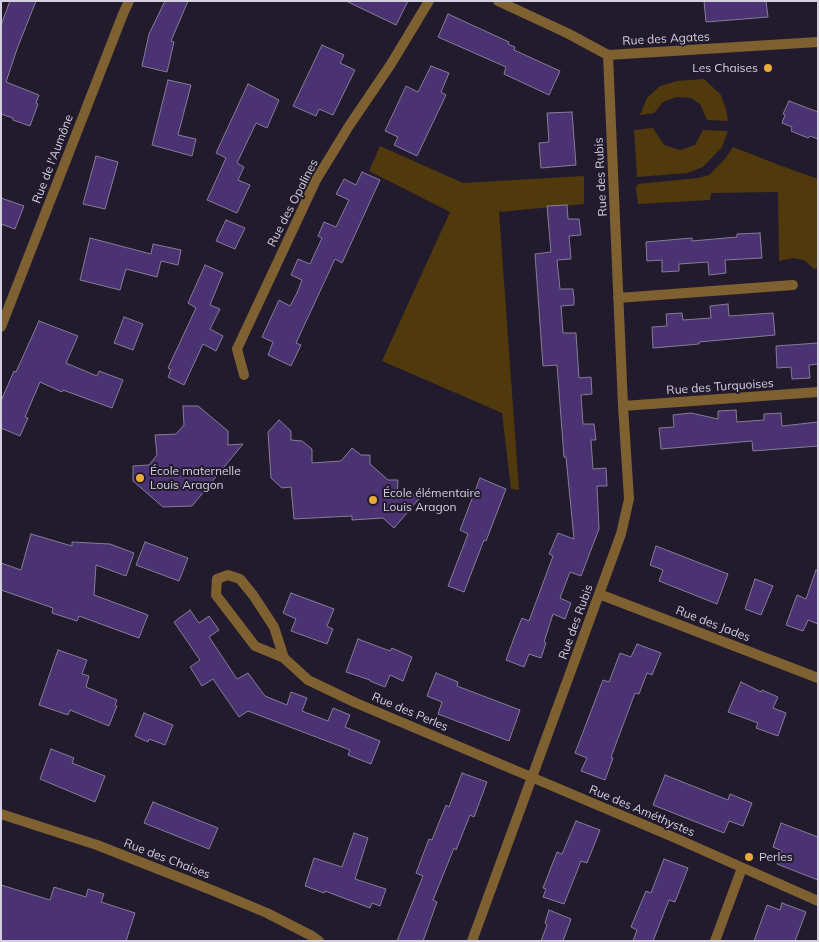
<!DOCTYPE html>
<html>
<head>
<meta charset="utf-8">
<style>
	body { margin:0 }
	#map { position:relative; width:819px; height:942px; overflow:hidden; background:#211b2d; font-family:Mulish,sans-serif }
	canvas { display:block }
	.frame { position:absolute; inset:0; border:2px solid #d4d0dd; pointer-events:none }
</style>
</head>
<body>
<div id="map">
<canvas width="819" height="942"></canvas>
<div class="frame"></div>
</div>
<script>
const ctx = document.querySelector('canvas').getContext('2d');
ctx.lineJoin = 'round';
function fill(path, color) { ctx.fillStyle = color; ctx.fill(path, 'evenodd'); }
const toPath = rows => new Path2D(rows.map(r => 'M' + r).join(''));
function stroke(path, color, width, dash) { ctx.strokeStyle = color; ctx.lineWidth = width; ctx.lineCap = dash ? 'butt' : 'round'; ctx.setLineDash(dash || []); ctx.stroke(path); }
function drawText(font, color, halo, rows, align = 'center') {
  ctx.font = font + ' Mulish,sans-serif'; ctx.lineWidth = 4; ctx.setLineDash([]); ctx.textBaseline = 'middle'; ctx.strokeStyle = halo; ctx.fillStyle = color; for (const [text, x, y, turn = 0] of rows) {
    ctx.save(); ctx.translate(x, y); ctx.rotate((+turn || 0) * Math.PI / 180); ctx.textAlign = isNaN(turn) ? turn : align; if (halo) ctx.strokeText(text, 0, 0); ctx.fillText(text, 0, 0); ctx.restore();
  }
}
const green = toPath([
	[704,79,721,95,726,109,728,121,707,120,700,104,691,98,677,97,663,102,654,113,640,115,647,98,660,86,677,81],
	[653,128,664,145,680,150,695,145,703,130,728,131,722,147,703,167,687,173,637,177,634,130],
	[380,146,463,183,584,176,584,204,499,212,519,490,511,489,502,413,382,361,450,212,369,171],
	[733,147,779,165,818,179,818,268,814,269,804,260,793,258,779,261,778,192,711,193,710,200,638,204,636,188,638,184,698,178,709,175,725,159]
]);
const building = toPath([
	[10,1,36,1,17,49,6,82,39,95,36,103,38,104,30,126,13,120,13,118,1,114,1,25,10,1],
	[165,1,188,1,171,41,174,42,167,72,142,66,149,34,165,1],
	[346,1,408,1,396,25,346,1],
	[704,1,766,1,768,17,706,22,704,1],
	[448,14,509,42,508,44,515,47,514,50,560,71,549,95,504,74,506,67,438,37,448,14],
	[322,45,344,55,340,63,355,70,333,115,319,109,316,116,293,106,322,45],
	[431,66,449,73,441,92,446,95,417,156,394,145,398,137,385,131,406,86,418,92,431,66],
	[168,80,191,85,178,135,196,139,192,156,152,145,168,80],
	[248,84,279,100,267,128,256,123,237,163,244,167,238,180,250,185,237,213,207,200,226,158,216,153,248,84],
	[789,101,818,112,818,139,810,136,808,138,791,131,792,127,782,123,785,115,783,114,789,101],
	[572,112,576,165,541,168,539,143,549,142,547,113,572,112],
	[96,156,118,162,105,209,83,204,96,156],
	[362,172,380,180,342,263,335,259,296,343,301,345,291,366,268,355,273,342,262,337,279,300,290,306,297,293,302,280,291,275,298,259,310,264,322,238,318,236,324,222,336,227,349,200,336,194,344,179,356,185,362,172],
	[1,198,24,206,15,229,1,224,1,198],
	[567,205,568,219,579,219,581,235,569,236,571,259,557,260,560,289,573,289,574,298,574,305,561,306,563,333,576,333,579,378,591,377,592,394,581,395,583,424,594,424,596,440,591,440,593,469,606,468,607,486,597,486,599,529,581,576,570,572,560,598,571,603,565,619,553,614,544,642,546,643,541,658,529,654,524,667,506,660,514,638,522,618,529,621,553,556,549,554,558,533,574,539,566,457,564,457,557,365,543,366,535,254,551,252,547,206,567,205],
	[226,220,245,228,235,249,216,241,226,220],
	[760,233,762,258,725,260,726,273,709,275,708,262,679,264,679,271,662,272,662,260,647,261,646,242,692,238,692,241,737,237,737,234,760,233],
	[90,238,151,254,153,244,181,250,178,265,161,261,157,277,126,269,120,290,80,280,90,238],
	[205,265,223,273,210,305,220,309,210,329,223,336,216,351,203,344,184,385,168,377,171,370,168,368,196,308,188,303,205,265],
	[728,304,729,316,773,313,775,335,699,342,699,344,653,348,652,327,667,326,666,314,682,313,683,320,711,318,710,306,728,304],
	[124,317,143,324,133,350,114,343,124,317],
	[39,321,78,336,66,363,97,376,99,371,123,380,112,408,63,390,62,392,40,382,25,417,28,418,20,436,1,428,1,401,14,371,16,372,39,321],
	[818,343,818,364,809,365,810,378,792,379,791,367,777,368,776,346,818,343],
	[183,406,198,406,228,431,228,445,243,444,192,506,163,507,133,481,133,466,149,465,157,455,155,435,176,434,184,425,183,406],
	[736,410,737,422,764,420,764,414,781,413,782,426,818,422,818,446,753,451,752,441,661,449,659,428,674,427,673,415,691,413,718,419,718,411,736,410],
	[279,420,291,431,291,440,302,441,312,449,312,463,341,461,352,448,361,455,370,455,370,464,388,480,398,480,397,497,423,494,394,528,383,518,352,520,352,516,294,519,291,487,282,488,271,478,268,432,279,420],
	[480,478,506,489,486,541,484,540,464,592,448,586,468,534,460,530,480,478],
	[31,534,72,546,72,542,110,544,134,553,126,576,96,565,94,595,148,615,139,638,79,616,77,621,52,613,53,608,1,590,1,563,21,570,31,534],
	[145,542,188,558,179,581,136,565,145,542],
	[656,546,728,574,717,604,659,581,663,570,650,565,656,546],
	[816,570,818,571,818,624,808,620,803,631,786,625,797,595,806,599,816,570],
	[755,579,773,586,761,615,745,609,755,579],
	[291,593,334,609,327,626,333,629,327,644,291,631,296,619,283,613,291,593],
	[190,610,199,623,209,616,219,630,209,637,237,679,248,673,265,696,287,705,291,692,307,698,302,711,328,721,333,708,350,715,345,727,380,741,371,764,348,755,350,750,248,711,239,717,213,679,202,686,190,667,200,660,174,622,190,610],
	[358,639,390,651,392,648,412,657,403,681,390,675,385,687,370,681,370,680,346,672,358,639],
	[637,644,661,653,652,675,647,673,639,694,635,693,611,757,613,758,605,780,581,771,587,758,575,753,603,680,609,682,620,653,631,657,637,644],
	[58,650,87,660,82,674,89,676,86,687,117,700,115,705,117,706,109,726,70,710,68,715,39,705,58,650],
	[436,673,458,682,457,686,520,710,509,741,438,714,442,702,427,696,436,673],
	[741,682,761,692,762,690,778,697,773,708,786,713,778,736,756,728,758,723,728,712,741,682],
	[144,713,173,725,165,745,149,739,148,742,135,736,144,713],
	[51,749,74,758,72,763,105,776,95,802,40,779,51,749],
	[462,773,487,782,474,817,470,815,456,850,454,848,433,900,437,902,423,941,397,941,423,876,416,873,429,839,432,840,446,805,449,807,462,773],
	[665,775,728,800,730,794,752,803,743,826,729,821,724,833,653,805,665,775],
	[153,802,218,828,209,849,144,823,153,802],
	[576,821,600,830,587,863,581,861,564,904,543,897,546,889,543,888,557,852,562,854,576,821],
	[781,823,818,837,818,880,777,864,782,851,773,847,781,823],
	[354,833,368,838,355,879,386,889,380,906,372,903,370,908,325,891,324,893,305,886,314,858,342,867,354,833],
	[664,859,688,868,675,902,669,900,653,941,633,941,637,930,631,927,646,891,651,893,664,859],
	[1,885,50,900,54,887,86,897,88,889,104,894,101,902,135,913,126,941,1,941,1,885],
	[782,903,806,912,795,941,754,941,767,905,780,910,782,903],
	[549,910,571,919,563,941,541,941,547,925,545,923,549,910]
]);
const minor = toPath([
	[498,1,567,33,608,55,818,42],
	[618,298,793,285],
	[1,327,123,14,129,1],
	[244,375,237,349,316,180,349,126,391,64,429,1],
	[623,406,818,392],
	[599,594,818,678],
	[284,658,274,627,253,595,240,579,228,575,217,579,216,595,255,646,284,658,308,680,356,703,673,837,818,901],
	[1,814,97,845,214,891,267,913,312,936,319,941],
	[472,941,621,534,629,499,623,406,608,55],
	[715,941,742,868]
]);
const markers = [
	[768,68,5,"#eaaa38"],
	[140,478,5,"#eaaa38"],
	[373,500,5,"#eaaa38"],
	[749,857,5,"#eaaa38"]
];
const streetNames = [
	["Rue des Agates",666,39,-3],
	["Rue de l'Aumône",53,159,-69],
	["Rue des Rubis",601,177,-93],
	["Rue des Opalines",293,203,-63],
	["Rue des Turquoises",720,387,-4],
	["Rue des Rubis",576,622,-70],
	["Rue des Jades",713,624,21],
	["Rue des Perles",410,712,23],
	["Rue des Améthystes",642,811,23],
	["Rue des Chaises",167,859,21]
];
const poiNames = [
	["Les Chaises",758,68,"right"],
	["École maternelle",150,471],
	["Louis Aragon",150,485],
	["École élémentaire",383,493],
	["Louis Aragon",383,507],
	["Perles",759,857]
];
fill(green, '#51390e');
fill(building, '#4b3272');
stroke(building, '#857e96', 1);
stroke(minor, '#7e6031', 10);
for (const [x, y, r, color] of markers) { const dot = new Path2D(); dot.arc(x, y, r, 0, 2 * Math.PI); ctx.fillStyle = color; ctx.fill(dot); stroke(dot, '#211b2d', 2); }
drawText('12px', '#d4d0dd', '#211b2d', streetNames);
drawText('12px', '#d4d0dd', '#211b2d', poiNames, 'left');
</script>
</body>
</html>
